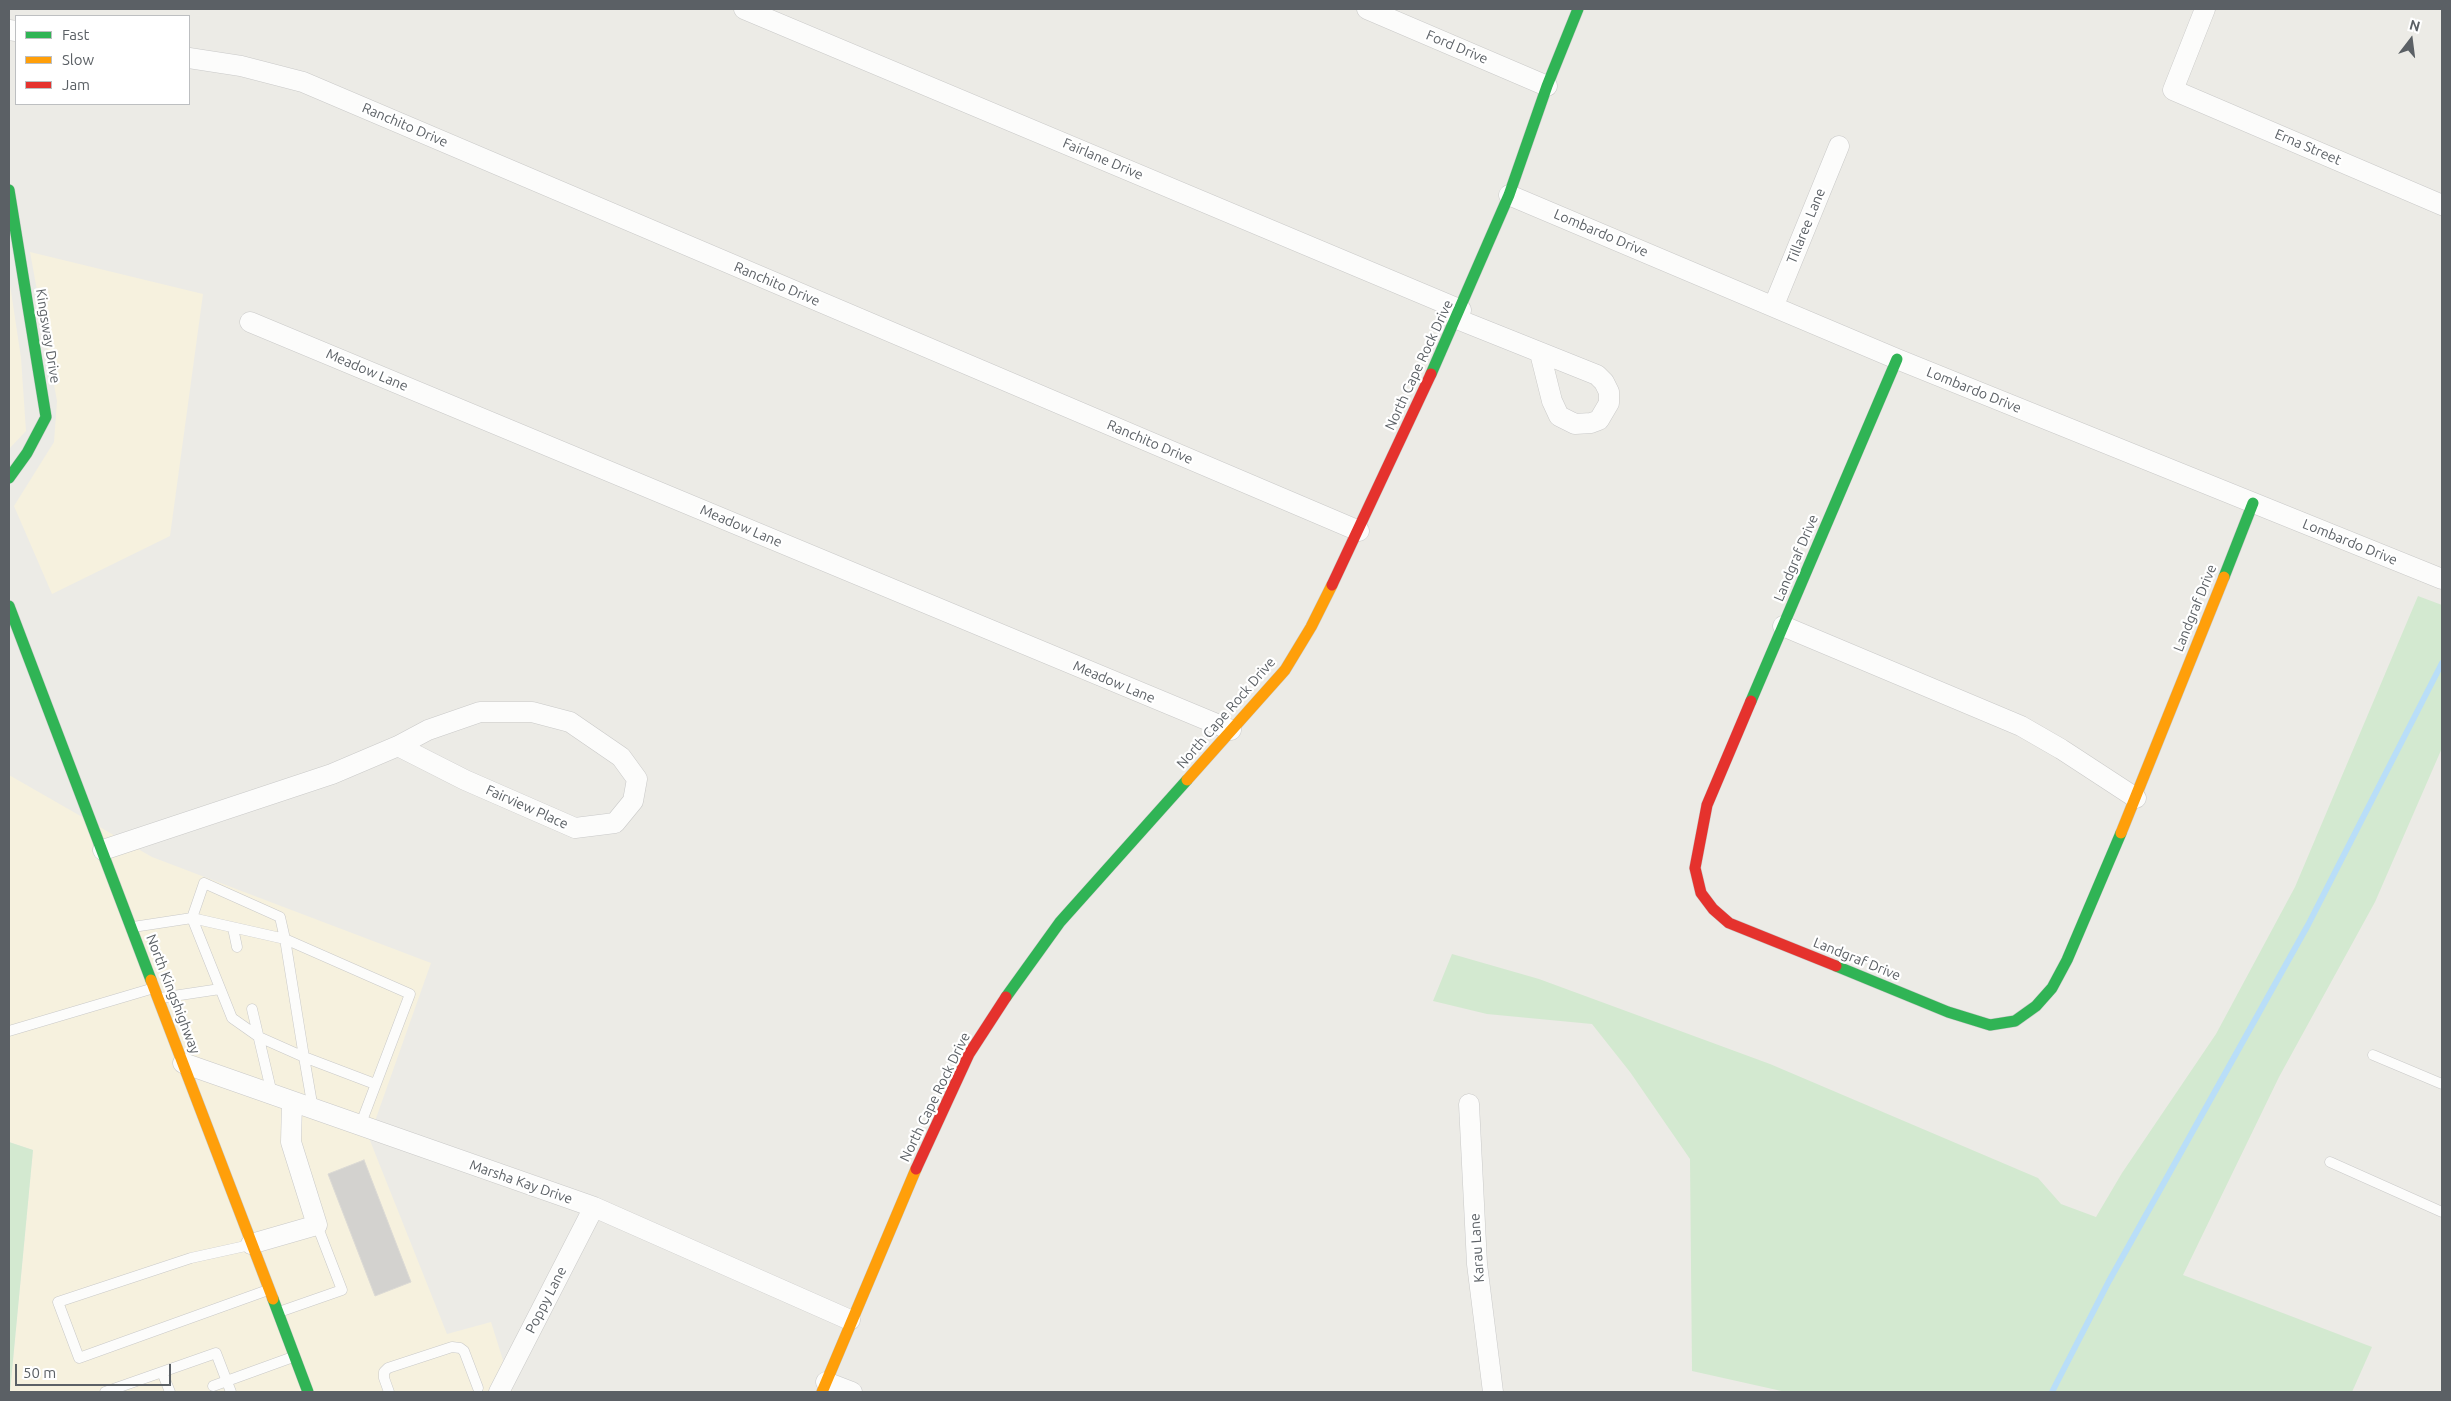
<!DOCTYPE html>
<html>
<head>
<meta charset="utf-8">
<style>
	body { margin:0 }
	#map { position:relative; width:2451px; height:1401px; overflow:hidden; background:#ecebe6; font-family:Ubuntu,sans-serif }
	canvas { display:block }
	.frame { position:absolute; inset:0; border:10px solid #5b6065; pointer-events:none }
	.legend { position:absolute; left:15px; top:15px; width:175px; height:90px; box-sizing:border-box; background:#fff; border:1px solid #bdbfc1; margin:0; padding:6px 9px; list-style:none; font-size:15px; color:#5b6065 }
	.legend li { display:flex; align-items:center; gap:10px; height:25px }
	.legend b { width:25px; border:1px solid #bdbfc1 }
	.north { position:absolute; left:2386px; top:15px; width:50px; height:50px; -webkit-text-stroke:4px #fff; paint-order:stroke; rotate:15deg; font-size:14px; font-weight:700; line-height:20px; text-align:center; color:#5b6065 }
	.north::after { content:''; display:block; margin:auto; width:18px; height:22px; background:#5b6065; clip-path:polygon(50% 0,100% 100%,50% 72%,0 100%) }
	.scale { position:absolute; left:15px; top:1364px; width:156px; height:22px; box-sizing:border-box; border:2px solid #5b6065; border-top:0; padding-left:6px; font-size:15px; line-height:18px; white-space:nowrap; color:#5b6065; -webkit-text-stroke:4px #fff; paint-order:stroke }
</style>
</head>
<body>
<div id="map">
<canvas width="2451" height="1401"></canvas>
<div class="frame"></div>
<ul class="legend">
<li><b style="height:6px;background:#30b455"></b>Fast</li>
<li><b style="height:6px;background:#ff9f0a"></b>Slow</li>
<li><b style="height:6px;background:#e5322d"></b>Jam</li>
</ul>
<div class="north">N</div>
<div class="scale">50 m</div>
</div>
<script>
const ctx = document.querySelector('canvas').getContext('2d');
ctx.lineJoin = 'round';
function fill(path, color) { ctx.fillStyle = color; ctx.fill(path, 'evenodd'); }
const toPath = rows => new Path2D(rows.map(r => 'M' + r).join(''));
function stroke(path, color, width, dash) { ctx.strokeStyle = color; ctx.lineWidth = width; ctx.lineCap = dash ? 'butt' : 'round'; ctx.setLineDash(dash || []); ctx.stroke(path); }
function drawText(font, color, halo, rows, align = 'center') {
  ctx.font = font + ' Ubuntu,sans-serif'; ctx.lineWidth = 4.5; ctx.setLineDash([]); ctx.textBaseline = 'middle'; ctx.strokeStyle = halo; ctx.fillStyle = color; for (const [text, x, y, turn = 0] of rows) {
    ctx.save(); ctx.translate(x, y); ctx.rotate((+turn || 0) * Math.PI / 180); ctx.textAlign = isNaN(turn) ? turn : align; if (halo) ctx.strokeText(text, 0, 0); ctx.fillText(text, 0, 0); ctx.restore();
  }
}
const commercial = toPath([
	[30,252,203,294,170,536,52,594,14,506,54,442,57,401],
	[9,278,21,358,26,431,9,449],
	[9,775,152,857,431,963,369,1138,447,1334,491,1322,513,1392,10,1392,33,1150,9,1142]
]);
const green = toPath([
	[2418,596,2442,605,2442,748,2375,902,2279,1077,2183,1275,2372,1347,2352,1392,1786,1392,1692,1371,1690,1159,1630,1072,1592,1024,1487,1014,1433,1001,1452,954,1539,979,1770,1064,2038,1178,2061,1204,2096,1217,2122,1173,2216,1034,2295,887],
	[9,1142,33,1150,10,1392,9,1392]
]);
const stream = toPath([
	[2052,1392,2109,1281,2308,925,2442,663]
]);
const building = toPath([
	[364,1160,411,1282,375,1296,328,1174,364,1160]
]);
const lane = toPath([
	[204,883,280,917,285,939,192,918,204,883],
	[133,927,192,918,232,1018,259,1037,304,1057,285,939,410,994,360,1126],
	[233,928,237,947],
	[160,998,220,989],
	[252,1009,272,1094],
	[9,1031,154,988],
	[2373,1055,2442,1084],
	[313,1109,304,1057,375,1084],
	[2330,1162,2442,1212],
	[250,1245,191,1258,58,1302,79,1358,268,1290],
	[279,1312,342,1290,317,1225],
	[162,1372,170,1392],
	[213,1386,293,1357],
	[105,1392,216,1353,231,1392],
	[389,1392,384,1378,384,1372,388,1368,452,1347,460,1348,464,1351,478,1388]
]);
const street = toPath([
	[744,9,1461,310],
	[1367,9,1547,86],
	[2205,9,2173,90,2442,205],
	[9,30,16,31],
	[189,58,241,66,303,82,1359,531],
	[1509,195,1897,359,2442,579],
	[1774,305,1839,146],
	[1457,319,1597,375,1604,382,1609,392,1609,403,1599,420,1591,423,1575,424,1559,416,1552,401,1540,353],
	[250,322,1231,730],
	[1783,626,2021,726,2061,749,2136,798],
	[103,850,332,774,398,746,428,730,480,712,532,712,570,722,621,757,637,779,633,801,615,823,575,828,465,780,398,746],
	[183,1063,594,1207,850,1320],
	[1469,1104,1477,1264,1493,1392],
	[251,1244,317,1225,291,1142,292,1103],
	[826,1382,852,1392],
	[499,1392,594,1207]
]);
const fast = toPath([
	[9,190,46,417,27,453,9,478],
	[1431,374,1509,195,1547,86,1578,9],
	[2224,577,2253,503],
	[9,606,151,980],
	[1751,701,1897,359],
	[1836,966,1948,1012,1990,1025,2015,1021,2036,1006,2052,988,2067,960,2121,833],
	[1006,997,1060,922,1187,780],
	[273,1299,308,1392]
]);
const slow = toPath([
	[1187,780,1285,670,1311,627,1332,585],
	[2121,833,2224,577],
	[151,980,273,1299],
	[822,1392,916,1169]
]);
const jam = toPath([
	[1332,585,1431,374],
	[1751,701,1707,805,1695,868,1701,893,1713,909,1729,923,1836,966],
	[916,1169,969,1054,1006,997]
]);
const streetNames = [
	["Ford Drive",1457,47,23],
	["Ranchito Drive",405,125,23],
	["Erna Street",2308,147,23],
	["Fairlane Drive",1103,159,23],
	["Tillaree Lane",1806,226,-68],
	["Lombardo Drive",1601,233,23],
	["Ranchito Drive",777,284,23],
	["Kingsway Drive",48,336,81],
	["North Cape Rock Drive",1419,365,-65],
	["Meadow Lane",367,370,23],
	["Lombardo Drive",1974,390,22],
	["Ranchito Drive",1150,442,23],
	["Meadow Lane",741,526,23],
	["Lombardo Drive",2350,542,22],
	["Landgraf Drive",1796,558,-67],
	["Landgraf Drive",2195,608,-68],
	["Meadow Lane",1114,682,23],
	["North Cape Rock Drive",1226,713,-49],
	["Fairview Place",527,807,24],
	["Landgraf Drive",1857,959,22],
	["North Kingshighway",173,994,69],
	["North Cape Rock Drive",935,1097,-64],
	["Marsha Kay Drive",521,1182,19],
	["Karau Lane",1477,1248,-94],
	["Poppy Lane",546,1300,-63]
];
fill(commercial, '#f6f1de');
fill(green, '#d3e9d0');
stroke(stream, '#b9def8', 6);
fill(building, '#d3d2cf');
stroke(building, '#dcdad5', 1);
stroke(lane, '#c9c9c8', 11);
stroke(street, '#c9c9c8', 21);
stroke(fast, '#c7c8c7', 12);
stroke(slow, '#c7c8c7', 12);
stroke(jam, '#c7c8c7', 12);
stroke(lane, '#fcfcfb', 10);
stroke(street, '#fcfcfb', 20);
stroke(fast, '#30b455', 11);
stroke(slow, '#ff9f0a', 11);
stroke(jam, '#e5322d', 11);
drawText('14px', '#5b6065', '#fff', streetNames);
</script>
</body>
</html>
